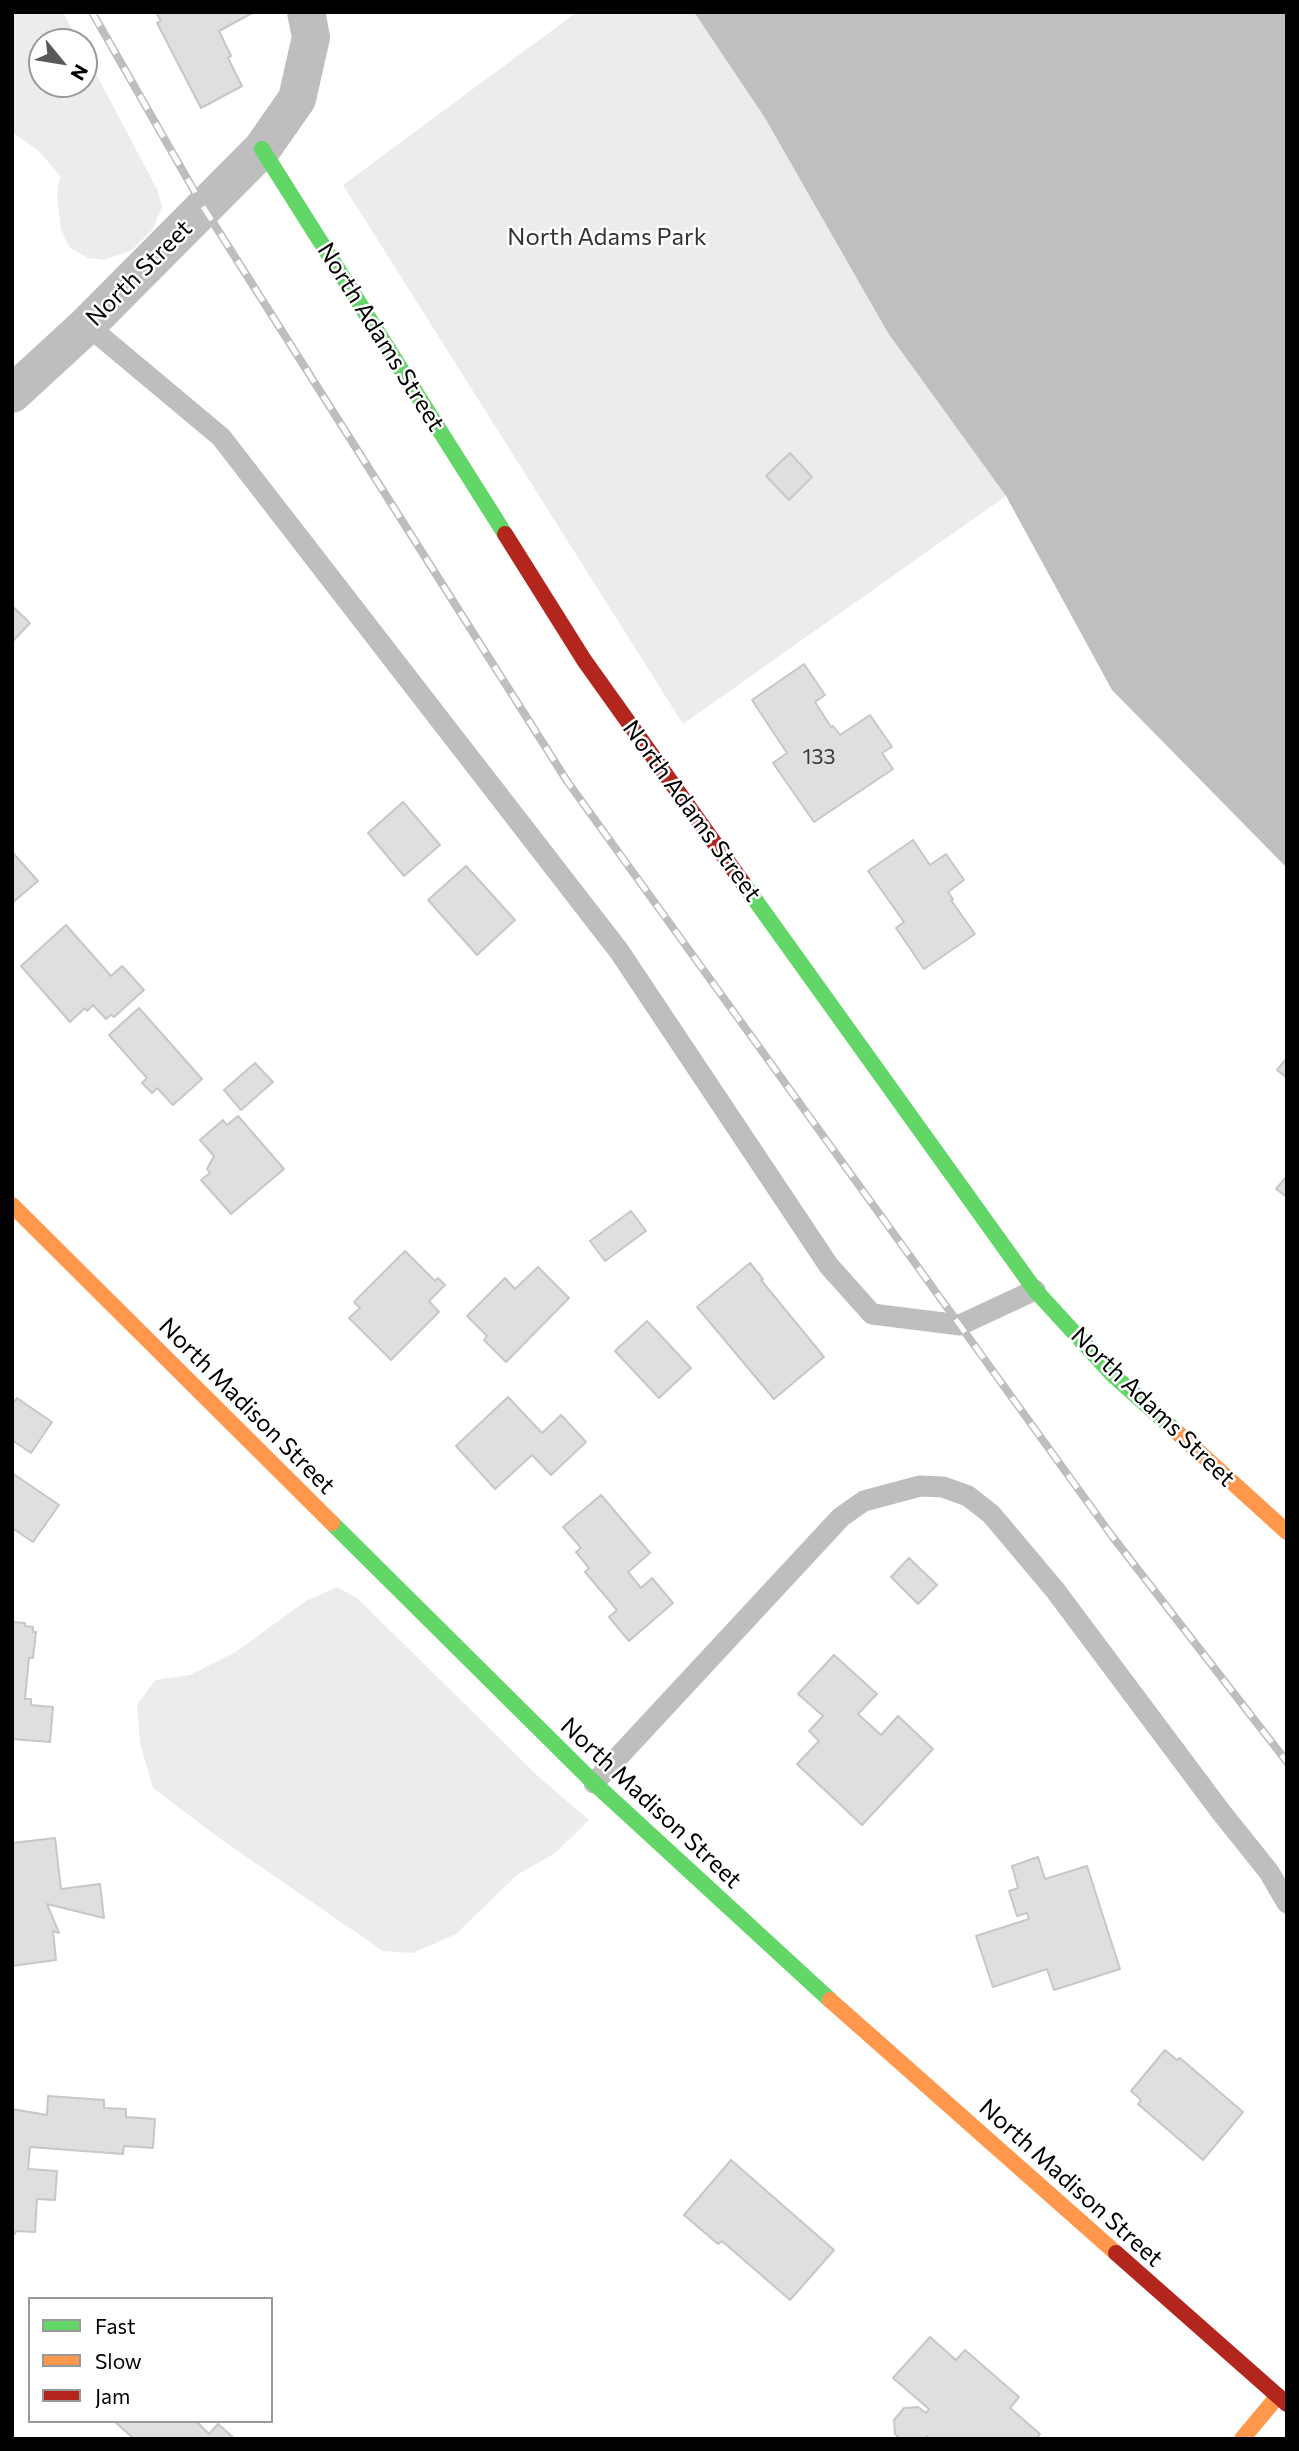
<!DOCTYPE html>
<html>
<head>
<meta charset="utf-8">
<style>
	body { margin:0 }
	#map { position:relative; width:1299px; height:2451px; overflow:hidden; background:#fff; font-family:Commissioner,sans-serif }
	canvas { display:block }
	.frame { position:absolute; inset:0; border:14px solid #000; pointer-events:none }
	.legend { position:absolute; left:28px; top:2297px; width:245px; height:126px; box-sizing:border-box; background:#fff; border:2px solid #999; margin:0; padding:9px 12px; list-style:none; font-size:21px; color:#000 }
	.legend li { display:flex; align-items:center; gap:14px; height:35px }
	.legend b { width:35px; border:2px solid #999 }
	.north { position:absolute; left:28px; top:28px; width:70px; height:70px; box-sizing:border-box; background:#fff; border:2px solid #999; border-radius:50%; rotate:120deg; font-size:19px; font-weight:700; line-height:28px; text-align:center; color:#000 }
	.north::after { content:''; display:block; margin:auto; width:24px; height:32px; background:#595959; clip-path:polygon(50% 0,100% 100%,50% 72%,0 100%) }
</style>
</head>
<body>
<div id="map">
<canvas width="1299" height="2451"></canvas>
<div class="frame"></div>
<ul class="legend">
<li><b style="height:9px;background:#63d668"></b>Fast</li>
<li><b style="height:9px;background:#ff974d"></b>Slow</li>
<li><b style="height:9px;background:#b3261e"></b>Jam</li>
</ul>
<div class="north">N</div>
</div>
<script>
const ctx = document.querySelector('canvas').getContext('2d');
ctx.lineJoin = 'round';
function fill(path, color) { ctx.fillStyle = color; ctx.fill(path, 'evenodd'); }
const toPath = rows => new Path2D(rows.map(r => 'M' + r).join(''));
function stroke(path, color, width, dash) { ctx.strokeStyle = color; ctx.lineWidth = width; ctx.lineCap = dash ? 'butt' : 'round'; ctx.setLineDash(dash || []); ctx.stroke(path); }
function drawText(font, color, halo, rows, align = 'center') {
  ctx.font = font + ' Commissioner,sans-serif'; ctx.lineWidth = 5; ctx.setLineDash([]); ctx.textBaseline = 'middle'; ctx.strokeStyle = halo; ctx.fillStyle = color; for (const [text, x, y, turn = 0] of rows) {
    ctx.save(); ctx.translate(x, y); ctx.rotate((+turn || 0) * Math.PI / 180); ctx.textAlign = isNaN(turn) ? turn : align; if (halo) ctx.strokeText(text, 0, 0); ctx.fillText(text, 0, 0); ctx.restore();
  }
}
const green = toPath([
	[12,12,63,12,79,42,42,42,42,84,84,84,84,51,158,191,162,207,152,230,132,250,104,260,88,258,70,248,61,230,57,196,60,176,39,151,12,132],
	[577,12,694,12,765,118,888,333,1006,496,683,724,343,185],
	[337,1587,357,1598,541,1779,589,1820,555,1853,517,1875,456,1934,413,1953,383,1951,219,1838,153,1788,140,1743,137,1705,155,1680,190,1675,237,1651,306,1601]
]);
const water = toPath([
	[694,12,1287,12,1287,868,1112,690,1006,496,888,333,765,118]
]);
const building = toPath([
	[156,12,254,12,219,31,231,56,228,58,242,86,201,108,157,23,161,21,156,12],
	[790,453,812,477,789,500,766,476,790,453],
	[12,606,30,623,12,642,12,606],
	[804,664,825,695,815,702,831,727,833,726,840,735,870,715,892,747,882,753,893,769,814,822,773,763,787,753,752,700,804,664],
	[403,802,440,845,404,876,368,833,403,802],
	[913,840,930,865,946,854,964,880,948,892,953,899,951,900,975,934,924,969,896,928,904,922,868,871,913,840],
	[12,852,38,881,12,903,12,852],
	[466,866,515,920,477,955,428,900,466,866],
	[66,925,111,976,122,966,144,990,114,1017,111,1015,106,1019,93,1005,87,1011,85,1008,70,1022,21,966,66,925],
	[139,1008,202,1079,173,1105,157,1088,152,1093,142,1083,147,1078,109,1035,139,1008],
	[1287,1058,1287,1078,1277,1070,1287,1058],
	[255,1063,273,1082,241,1110,224,1090,255,1063],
	[238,1116,284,1169,231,1214,201,1180,210,1173,207,1169,214,1156,200,1140,223,1120,227,1125,238,1116],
	[1287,1176,1287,1197,1276,1189,1287,1176],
	[631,1211,646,1231,605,1261,590,1241,631,1211],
	[405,1251,435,1281,438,1278,445,1285,429,1301,439,1312,391,1360,349,1318,360,1308,354,1302,405,1251],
	[750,1263,763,1279,761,1280,824,1357,774,1399,697,1307,750,1263],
	[538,1267,569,1298,506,1362,484,1340,487,1336,467,1316,505,1278,515,1289,538,1267],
	[647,1321,691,1368,659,1398,615,1351,647,1321],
	[508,1397,542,1433,561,1415,586,1442,551,1475,532,1455,495,1489,456,1446,508,1397],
	[17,1398,52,1422,31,1453,12,1440,12,1399,15,1401,17,1398],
	[12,1473,59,1505,33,1542,12,1528,12,1473],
	[601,1495,650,1553,628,1572,641,1588,652,1578,673,1603,629,1641,609,1617,617,1610,585,1572,589,1568,576,1552,581,1548,563,1527,601,1495],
	[909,1558,937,1585,918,1604,891,1577,909,1558],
	[12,1622,25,1623,25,1626,33,1627,33,1632,36,1632,33,1658,29,1658,25,1699,31,1699,31,1705,53,1707,50,1742,12,1739,12,1622],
	[834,1655,877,1694,858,1714,881,1735,898,1716,933,1749,862,1825,797,1764,819,1741,809,1731,823,1716,798,1694,834,1655],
	[55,1838,61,1889,100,1884,104,1918,47,1904,59,1933,53,1931,56,1960,12,1966,12,1843,55,1838],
	[1038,1857,1045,1879,1087,1866,1120,1969,1054,1990,1047,1969,993,1987,976,1936,1029,1919,1027,1913,1017,1916,1009,1891,1018,1888,1012,1866,1038,1857],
	[1165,2050,1177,2060,1180,2058,1243,2112,1203,2160,1138,2104,1141,2100,1131,2091,1165,2050],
	[48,2096,104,2100,104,2108,126,2109,126,2117,155,2119,153,2148,124,2146,123,2154,30,2147,28,2169,57,2171,55,2200,37,2199,35,2232,16,2231,15,2234,12,2234,12,2109,47,2115,48,2096],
	[731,2160,834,2250,790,2300,722,2241,718,2244,684,2215,731,2160],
	[930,2337,956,2360,965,2350,1019,2397,1010,2408,1040,2434,1036,2439,930,2439,927,2436,925,2439,900,2439,895,2434,894,2420,904,2408,918,2407,926,2413,929,2409,893,2378,930,2337],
	[114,2421,199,2421,198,2423,209,2434,218,2424,235,2439,134,2439,114,2421]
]);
const lane = toPath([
	[87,325,221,437,619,951,829,1266,872,1314,960,1325,1035,1290],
	[594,1783,841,1517,864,1501,920,1486,943,1487,968,1496,991,1514,1055,1590,1221,1812,1269,1872,1287,1903]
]);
const street = toPath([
	[12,394,87,325,262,149,297,99,311,37,306,12]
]);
const fast = toPath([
	[262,149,505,534],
	[743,883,1035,1290,1113,1375,1179,1434],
	[332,1523,594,1783,830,2000]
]);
const slow = toPath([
	[12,1205,332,1523],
	[1179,1434,1287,1532],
	[830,2000,1116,2253],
	[1242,2439,1278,2396]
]);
const jam = toPath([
	[505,534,584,660,743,883],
	[1116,2253,1287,2404]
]);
const rail = toPath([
	[92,12,204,208,567,781,1112,1536,1287,1762]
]);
const numberNames = [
	["133",819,757]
];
const parkNames = [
	["North Adams Park",607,237]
];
const streetNames = [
	["North Street",139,273,-45],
	["North Adams Street",381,337,58],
	["North Adams Street",692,811,54],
	["North Madison Street",247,1406,45],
	["North Adams Street",1153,1407,44],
	["North Madison Street",651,1803,43],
	["North Madison Street",1071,2183,42]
];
fill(green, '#ececec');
fill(water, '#bfbfbf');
fill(building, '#dfdfdf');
stroke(building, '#c7c7c7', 2);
stroke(lane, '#bebebe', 21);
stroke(street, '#bebebe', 38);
stroke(fast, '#63d668', 16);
stroke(slow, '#ff974d', 16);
stroke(jam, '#b3261e', 16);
stroke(rail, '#bebebe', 8);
stroke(rail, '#fff', 5, [16]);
drawText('21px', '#383838', null, numberNames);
drawText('24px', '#333', '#fff', parkNames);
drawText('24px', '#000', '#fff', streetNames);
</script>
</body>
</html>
